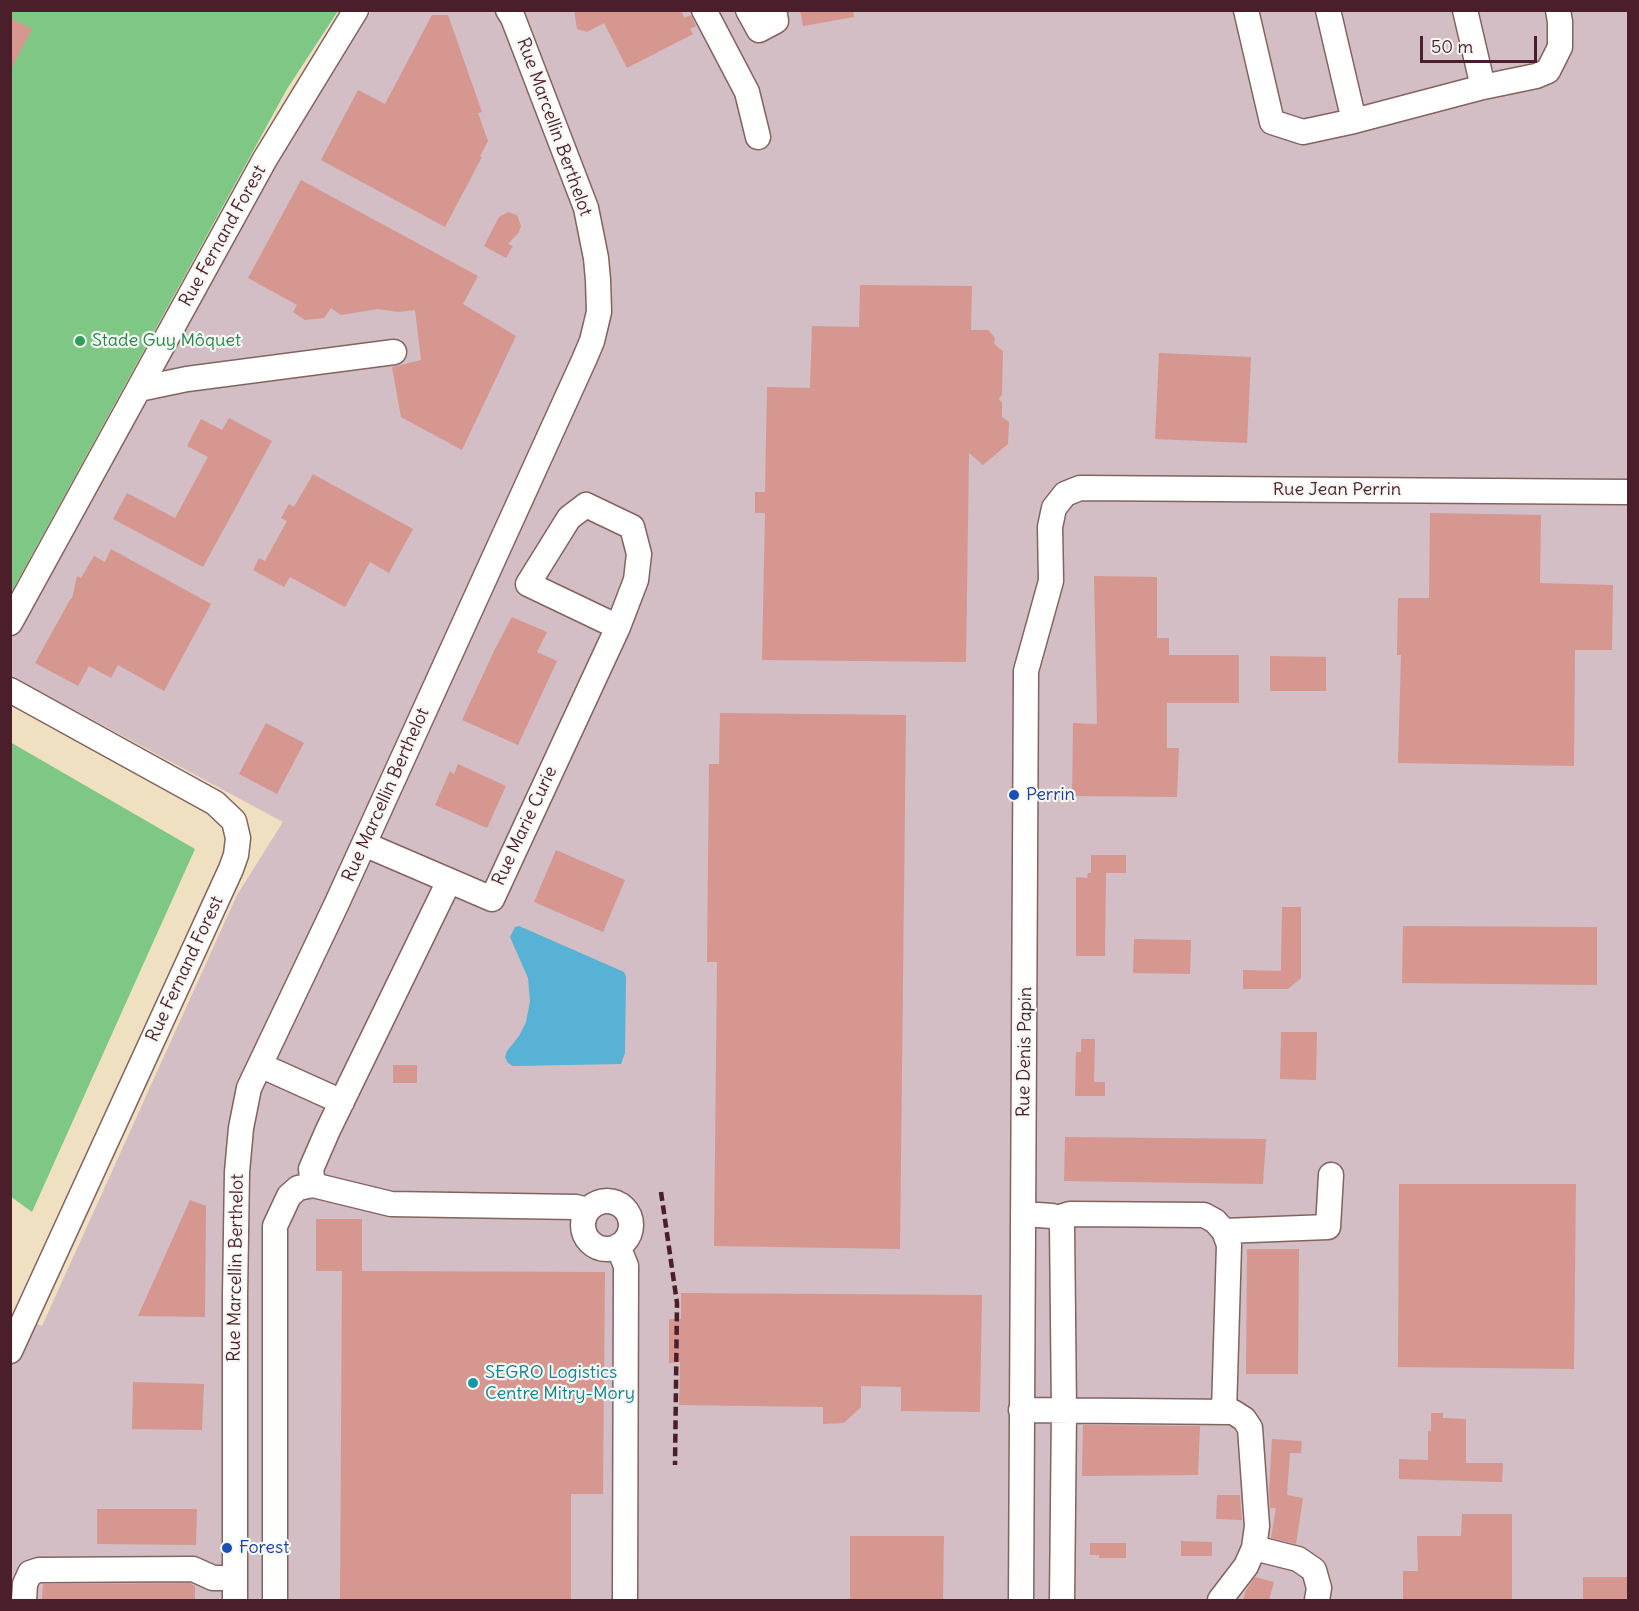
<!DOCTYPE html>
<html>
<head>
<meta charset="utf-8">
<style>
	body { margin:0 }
	#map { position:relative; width:1639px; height:1611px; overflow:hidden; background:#eee0c1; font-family:Delius,sans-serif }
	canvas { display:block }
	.frame { position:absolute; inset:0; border:12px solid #4a1f2b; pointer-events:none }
	.scale { position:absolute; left:1420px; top:36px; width:117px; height:27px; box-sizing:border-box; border:3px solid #4a1f2b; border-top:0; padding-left:8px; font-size:18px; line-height:21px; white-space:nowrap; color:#4a1f2b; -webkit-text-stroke:4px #f6f6f2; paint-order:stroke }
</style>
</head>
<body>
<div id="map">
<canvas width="1639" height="1611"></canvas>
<div class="frame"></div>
<div class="scale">50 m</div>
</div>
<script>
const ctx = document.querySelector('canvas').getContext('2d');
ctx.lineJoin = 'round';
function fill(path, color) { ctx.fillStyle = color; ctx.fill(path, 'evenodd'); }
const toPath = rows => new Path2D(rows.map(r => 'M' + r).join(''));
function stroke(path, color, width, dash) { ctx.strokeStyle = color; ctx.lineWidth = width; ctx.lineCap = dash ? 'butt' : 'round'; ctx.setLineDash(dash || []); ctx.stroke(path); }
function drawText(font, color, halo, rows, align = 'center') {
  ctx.font = font + ' Delius,sans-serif'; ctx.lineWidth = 4.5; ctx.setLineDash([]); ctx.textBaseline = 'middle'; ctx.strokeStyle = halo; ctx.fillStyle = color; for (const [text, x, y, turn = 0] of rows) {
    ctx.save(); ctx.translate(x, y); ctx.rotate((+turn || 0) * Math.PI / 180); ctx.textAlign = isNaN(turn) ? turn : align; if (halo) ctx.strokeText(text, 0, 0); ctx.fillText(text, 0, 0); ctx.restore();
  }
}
const industrial = toPath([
	[372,11,1628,11,1628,1600,11,1600,11,1313,42,1326,237,895,283,822,11,676,11,637,214,267,323,76]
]);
const green = toPath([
	[11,11,338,11,287,89,11,593],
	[10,742,195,849,32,1212,10,1196]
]);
const water = toPath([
	[519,926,624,972,626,977,625,1053,621,1064,513,1066,508,1063,505,1057,507,1051,519,1036,526,1022,530,1001,528,978,510,937,515,927]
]);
const building = toPath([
	[574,10,681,10,684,18,691,15,696,26,690,29,693,34,627,68,604,23,587,32,577,29],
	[800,10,853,10,854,17,803,26],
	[432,15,448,15,482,112,478,113,488,141,480,156,482,157,445,227,321,160,358,90,385,104],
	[10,18,32,29,10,71],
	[301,180,478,276,463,304,516,336,462,450,401,417,392,367,421,360,415,310,398,312,378,309,341,315,331,308,324,318,305,320,293,312,297,305,248,278],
	[508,212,517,215,521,226,519,232,508,244,513,246,506,258,484,246,499,217],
	[860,285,972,286,971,330,988,330,995,338,994,344,1003,351,1002,394,999,399,1002,403,1002,417,1009,422,1008,444,983,465,969,453,966,662,762,660,765,513,755,513,755,492,765,492,767,387,810,388,812,326,859,327],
	[1159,353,1251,357,1247,443,1155,439],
	[229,418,272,441,203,567,113,519,127,493,175,518,208,457,187,446,201,419,222,430],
	[313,474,413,529,389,573,370,562,345,607,290,577,284,587,253,570,259,558,265,561,287,521,281,518,289,504,294,507],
	[1430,513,1541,515,1540,583,1613,585,1612,650,1575,650,1574,766,1398,763,1401,655,1397,655,1398,598,1429,598],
	[111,549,211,604,164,691,118,665,111,678,89,666,78,686,35,663,71,598,72,599,77,576,81,578,94,556,105,562],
	[1094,576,1157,577,1157,638,1169,638,1169,655,1239,655,1239,703,1167,703,1167,748,1179,748,1177,797,1072,796,1073,723,1097,724],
	[512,617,547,632,537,652,557,661,518,745,462,720,495,649],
	[1270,656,1326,657,1326,691,1270,691],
	[720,713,906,715,900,1249,714,1246,717,962,707,962,709,764,719,764],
	[266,723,304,743,277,794,239,774],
	[458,764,506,786,487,828,435,805,450,771,454,774],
	[556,850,625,880,603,932,534,902],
	[1091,855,1126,855,1126,873,1106,873,1105,956,1076,956,1076,877,1087,878,1088,873,1091,873],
	[1282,907,1301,907,1301,978,1288,989,1243,989,1243,970,1281,971],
	[1403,926,1597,927,1597,985,1402,983],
	[1134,939,1191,940,1190,974,1133,973],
	[1281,1032,1317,1032,1316,1080,1280,1079],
	[1081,1039,1095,1039,1094,1082,1105,1082,1105,1096,1075,1096,1076,1052,1081,1052],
	[393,1065,417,1065,417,1083,393,1083],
	[1065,1137,1266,1139,1263,1184,1064,1181],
	[1399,1184,1576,1184,1574,1369,1398,1367],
	[190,1200,206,1206,205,1317,138,1316],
	[316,1219,362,1219,362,1271,605,1272,603,1494,571,1494,571,1600,340,1600,342,1271,316,1271],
	[1247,1249,1299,1249,1298,1374,1246,1374],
	[681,1293,982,1295,980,1412,901,1411,901,1387,861,1386,861,1407,844,1423,823,1424,823,1407,679,1405,680,1362,669,1363,669,1319,681,1319],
	[133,1382,204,1384,202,1430,132,1429],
	[1431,1413,1443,1413,1443,1418,1466,1419,1466,1463,1503,1463,1502,1482,1399,1479,1399,1459,1428,1460,1428,1431,1431,1431],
	[1083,1425,1200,1426,1198,1475,1082,1476],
	[1272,1439,1302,1441,1301,1453,1290,1453,1287,1495,1303,1498,1296,1544,1271,1538,1276,1508,1270,1508,1269,1490],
	[1217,1495,1240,1495,1242,1520,1216,1519],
	[97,1509,197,1509,196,1545,97,1544],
	[1462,1514,1512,1514,1512,1600,1403,1600,1403,1571,1418,1571,1417,1536,1461,1536],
	[850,1536,944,1536,943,1600,850,1600],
	[1181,1541,1212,1542,1212,1556,1181,1556],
	[1090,1543,1126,1543,1126,1558,1099,1558,1099,1555,1090,1555],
	[1255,1577,1274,1582,1269,1600,1243,1600,1246,1590],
	[1583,1577,1629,1577,1629,1600,1583,1600],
	[190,1583,195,1586,195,1600,42,1600,43,1584]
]);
const minor = toPath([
	[704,10,747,92,758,137],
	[748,10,759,30,776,21,774,10],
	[1246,10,1272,122,1303,132,1354,121,1328,10],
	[1465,10,1483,87],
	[1354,121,1483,87,1536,76,1548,71,1560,47,1560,22,1558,10],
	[139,389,187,379,394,352],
	[10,623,265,159,356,10],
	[10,690,215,803,234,821,238,838,236,855,231,869,10,1351],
	[364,844,492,899,618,627,636,580,639,554,632,527,586,505,569,518,528,584,618,627],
	[260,1065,342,1102],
	[313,1185,311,1169,328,1130,449,881],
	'583 1225a24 24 0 1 1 48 0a24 24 0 1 1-48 0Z',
	[1023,1214,1052,1216,1057,1218,1062,1225,1064,1411,1062,1600],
	[1057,1218,1070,1214,1204,1215,1215,1221,1224,1231,1229,1245,1224,1412],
	[1224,1231,1328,1227,1331,1175],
	[618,1246,626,1266,625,1600],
	[1021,1410,1233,1412,1244,1419,1250,1428,1257,1526,1254,1548,1246,1566,1220,1600],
	[1254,1548,1298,1559,1314,1570,1319,1588,1317,1600],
	[24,1600,25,1584,30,1573,39,1570,193,1569,213,1578,235,1578],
	[235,1600,235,1295,237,1172,241,1128,249,1088,337,903,584,360,592,341,599,312,598,280,596,258,586,208,513,18,508,10],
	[275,1600,275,1226,289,1196,298,1188,313,1185,391,1204,576,1207,588,1210],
	[1021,1600,1026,671,1051,581,1050,527,1054,508,1065,494,1080,488,1628,492]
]);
const rail = toPath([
	[661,1192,677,1303,675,1465]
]);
const markers = [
	[80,341,6,"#2e9e5b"],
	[1014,795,6,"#1a4fb4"],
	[473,1383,6,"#0f9aa8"],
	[227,1548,6,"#1a4fb4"]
];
const streetNames = [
	["Rue Marcellin Berthelot",554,127,70],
	["Rue Fernand Forest",223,236,-61],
	["Rue Jean Perrin",1337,490],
	["Rue Marcellin Berthelot",386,795,-66],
	["Rue Marie Curie",525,826,-65],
	["Rue Fernand Forest",185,969,-65],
	["Rue Denis Papin",1025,1052,-89],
	["Rue Marcellin Berthelot",236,1268,-89]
];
const leisureNames = [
	["Stade Guy Môquet",92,341]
];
const transitNames = [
	["Perrin",1026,795],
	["Forest",239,1548]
];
const cultureNames = [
	["SEGRO Logistics",485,1373],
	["Centre Mitry-Mory",485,1394]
];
fill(industrial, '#d2bec4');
fill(green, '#7ec784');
fill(water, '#57b2d5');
fill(building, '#d59790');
stroke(minor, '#836360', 27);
stroke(minor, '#fff', 24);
stroke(rail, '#4a1f2b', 4.5, [9, 4.5]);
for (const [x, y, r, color] of markers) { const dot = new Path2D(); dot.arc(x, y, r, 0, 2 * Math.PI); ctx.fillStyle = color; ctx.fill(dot); stroke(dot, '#f6f6f2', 2); }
drawText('18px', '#4a1f2b', '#f6f6f2', streetNames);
drawText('18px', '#27864d', '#f6f6f2', leisureNames, 'left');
drawText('18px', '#164399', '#f6f6f2', transitNames, 'left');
drawText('18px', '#0d838f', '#f6f6f2', cultureNames, 'left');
</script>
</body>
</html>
